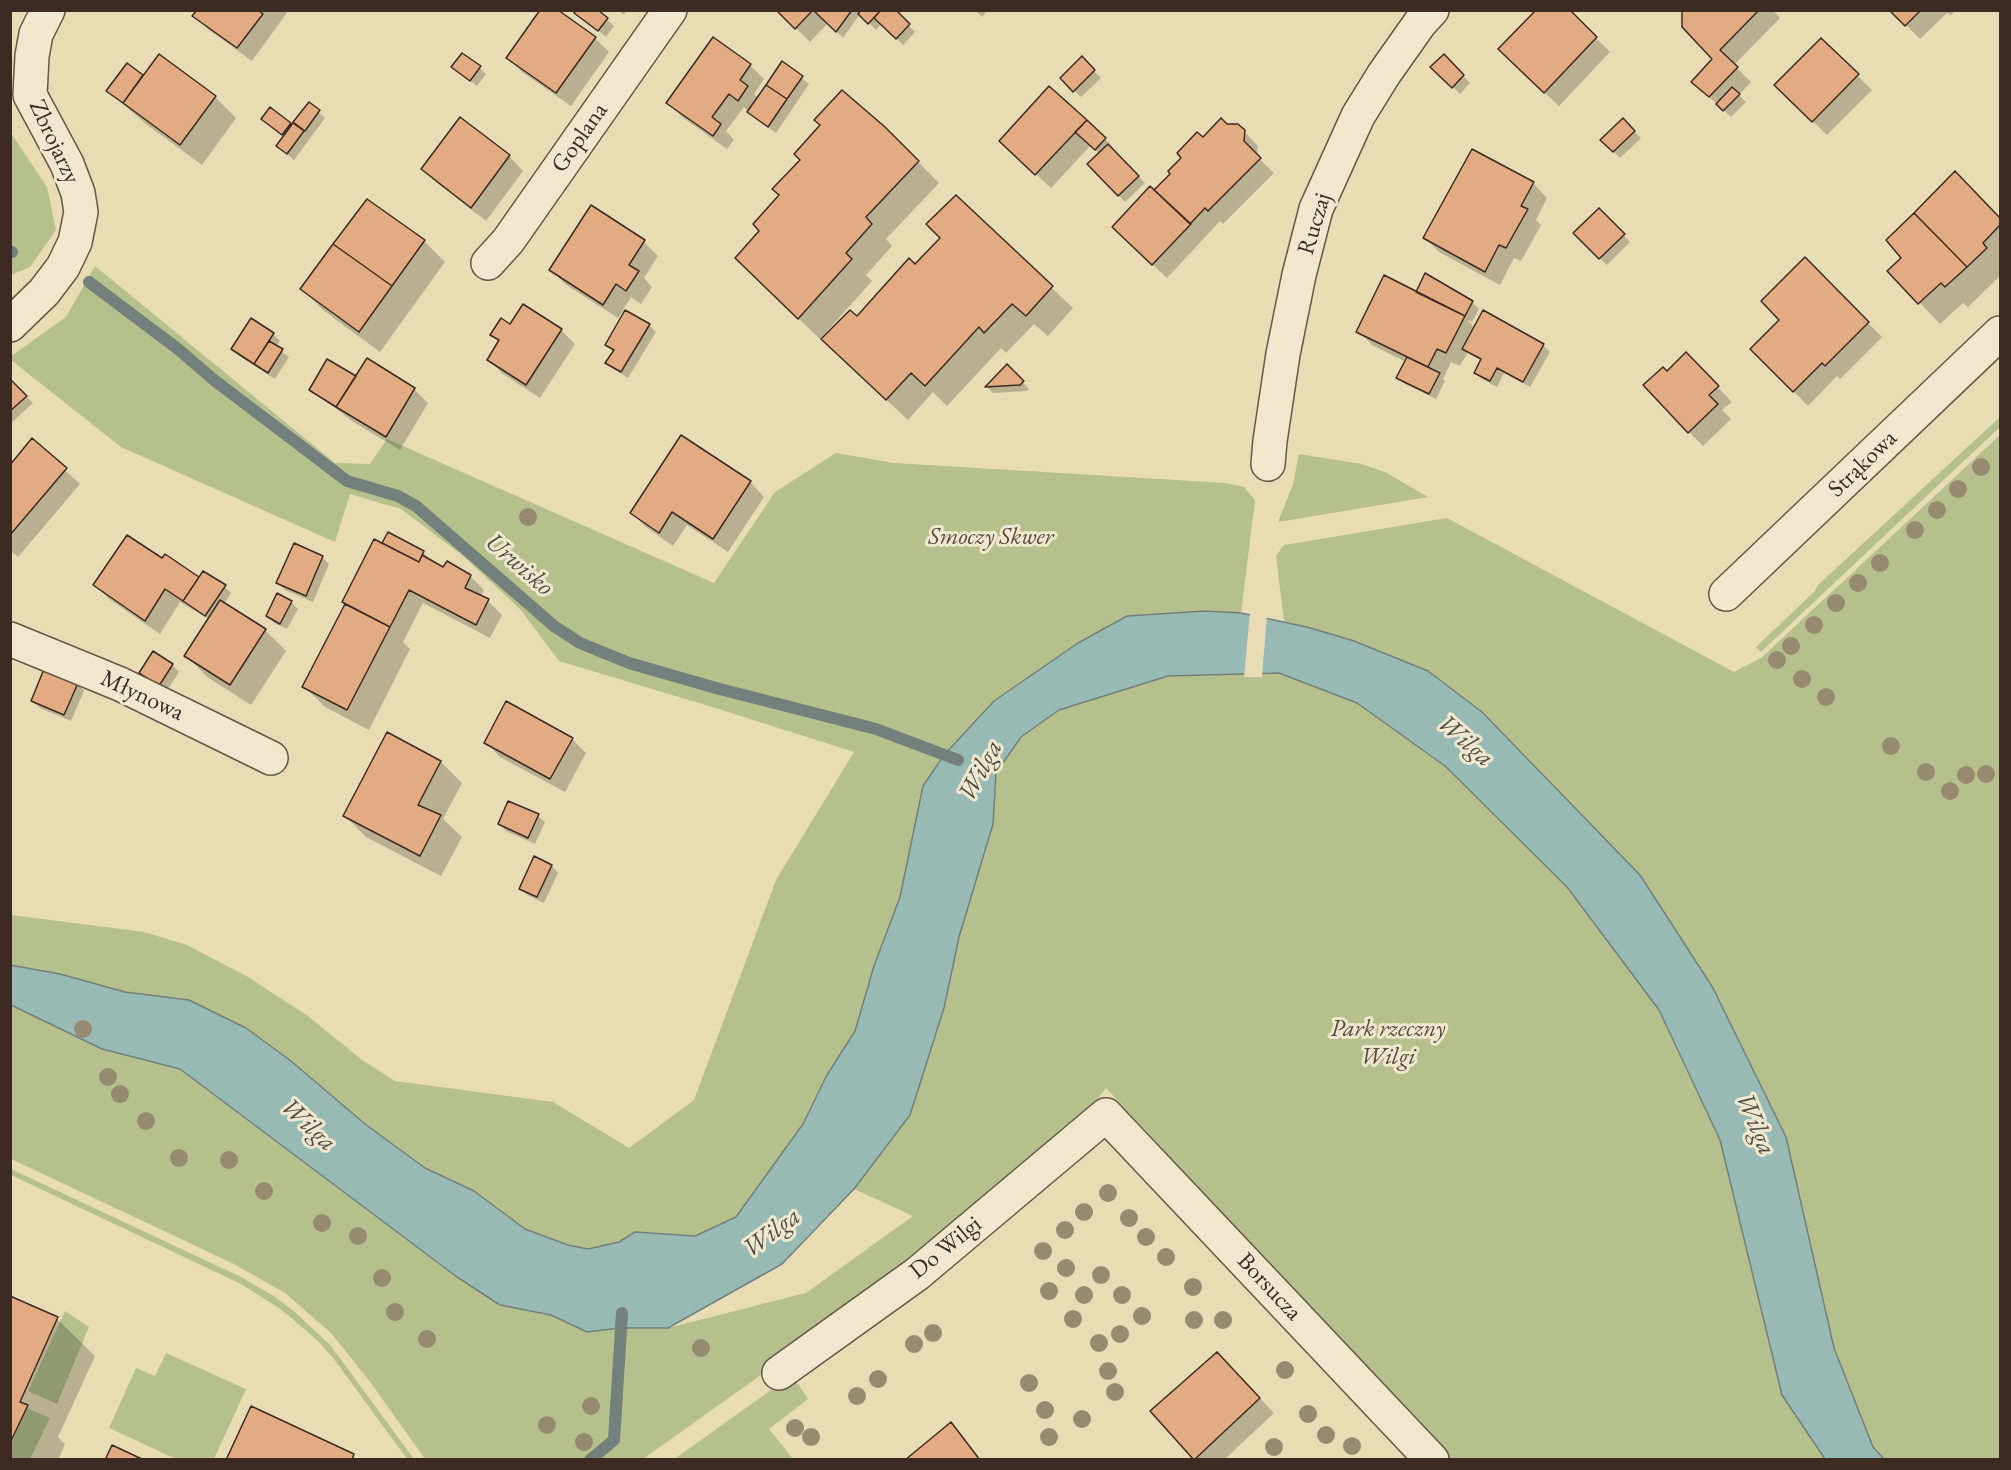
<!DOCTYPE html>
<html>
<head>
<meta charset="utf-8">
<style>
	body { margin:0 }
	#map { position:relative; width:2011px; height:1470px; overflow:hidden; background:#e7dcb4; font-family:"EB Garamond",serif }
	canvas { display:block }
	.frame { position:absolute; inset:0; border:12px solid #3c2a23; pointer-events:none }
</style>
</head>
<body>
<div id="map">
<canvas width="2011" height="1470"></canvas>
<div class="frame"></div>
</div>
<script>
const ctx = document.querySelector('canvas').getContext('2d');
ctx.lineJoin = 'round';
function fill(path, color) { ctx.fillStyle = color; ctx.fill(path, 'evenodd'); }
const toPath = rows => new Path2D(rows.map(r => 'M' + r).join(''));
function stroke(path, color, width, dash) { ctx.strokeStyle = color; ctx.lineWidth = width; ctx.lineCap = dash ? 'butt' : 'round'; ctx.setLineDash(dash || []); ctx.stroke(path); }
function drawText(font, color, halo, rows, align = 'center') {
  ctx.font = font + ' "EB Garamond",serif'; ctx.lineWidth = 6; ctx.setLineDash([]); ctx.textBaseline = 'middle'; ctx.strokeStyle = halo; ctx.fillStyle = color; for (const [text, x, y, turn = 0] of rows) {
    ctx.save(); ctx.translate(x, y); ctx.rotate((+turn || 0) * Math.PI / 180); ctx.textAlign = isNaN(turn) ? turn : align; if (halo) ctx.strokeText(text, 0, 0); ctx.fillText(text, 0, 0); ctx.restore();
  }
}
const green = toPath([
	[11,133,47,187,56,230,30,267,11,275],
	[95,266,335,463,370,464,387,439,714,583,775,492,836,453,894,463,1226,483,1244,487,1255,500,1241,613,1205,611,957,743,944,755,923,786,900,897,874,966,855,1031,827,1075,803,1124,736,1217,695,1236,635,1232,619,1242,588,1249,568,1245,525,1229,474,1191,425,1168,365,1124,291,1061,246,1028,189,1000,125,992,60,974,11,965,11,915,144,932,187,945,248,977,308,1016,362,1060,395,1081,553,1102,629,1148,694,1100,776,880,854,752,722,710,559,661,520,609,463,556,401,509,350,494,335,542,121,447,11,360,10,357,66,317],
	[2000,417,2000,427,1761,652,1756,647,1815,591,1817,586],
	[2000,435,2000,1459,1884,1459,1873,1447,1834,1348,1640,875,1482,712,1428,671,1354,641,1284,621,1276,556,1284,545,1447,518,1734,672,1761,658],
	[1299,454,1362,464,1385,472,1428,497,1278,522,1293,484],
	[1279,673,1357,703,1445,766,1567,887,1659,1010,1720,1140,1782,1395,1825,1459,1451,1459,1106,1088,1083,1117,914,1266,643,1459,425,1459,371,1383,331,1333,285,1293,234,1264,11,1159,11,1005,102,1049,180,1069,457,1277,500,1305,551,1315,587,1332,620,1328,668,1328,806,1293,913,1216,854,1189,910,1115,944,1008,959,937,993,824,996,773,1021,737,1059,710,1169,676],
	[11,1169,241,1277,275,1297,295,1312,331,1346,414,1459,407,1459,334,1359,318,1341,282,1310,241,1284,11,1175],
	[65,1311,89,1327,57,1404,28,1391],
	[166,1353,246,1389,214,1459,176,1459,109,1428,136,1368,155,1376],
	[792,1375,808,1399,769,1429,793,1459,673,1460],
	[27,1408,50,1418,30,1459,11,1459,11,1444]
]);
const water = toPath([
	[1205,611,1241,613,1307,627,1354,641,1428,671,1482,712,1640,875,1713,988,1786,1137,1834,1348,1873,1447,1884,1459,1825,1459,1782,1395,1720,1140,1659,1010,1567,887,1445,766,1357,703,1279,673,1168,676,1059,710,1021,737,996,773,993,824,959,937,944,1008,910,1115,854,1189,782,1264,668,1328,620,1328,587,1332,551,1315,500,1305,457,1277,180,1069,102,1049,11,1005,10,965,60,974,125,992,189,1000,246,1028,291,1061,365,1124,425,1168,474,1191,525,1229,568,1245,588,1249,619,1242,635,1232,695,1236,736,1217,803,1124,827,1075,855,1031,874,966,900,897,923,786,944,755,994,701,1078,643,1127,616,1205,611]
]);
const pier = toPath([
	[1250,612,1267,615,1262,677,1244,677]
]);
const shadow = toPath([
	[199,10,289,10,252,61,209,30,194,16],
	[596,10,614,26,606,37,576,13],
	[618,10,627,10,624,15],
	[778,10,893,10,915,32,903,45,882,23,876,30,860,14,843,38,828,23,810,42],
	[975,10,988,10,982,17],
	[1568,10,1610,52,1559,106,1514,64],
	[1683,10,1773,10,1780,18,1734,65,1751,82,1739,95,1746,102,1731,117,1693,82,1714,59],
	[1891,10,1956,10,1951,15,1947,13,1920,39],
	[595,38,609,52,571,106,522,72,508,58],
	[1821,40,1872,90,1827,135,1776,85],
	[1444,56,1470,83,1460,94,1433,67],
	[1082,59,1101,78,1081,97,1062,78],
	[782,63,809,84,776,133,756,119,744,107,726,131,734,140,727,149,682,117,668,102,750,65,764,79,754,94,758,98],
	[127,65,144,78,215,97,236,118,202,165,146,124,108,91],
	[453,67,480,68,486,74,477,86],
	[1050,88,1105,139,1112,146,1110,147,1145,183,1125,202,1089,164,1100,154,1091,145,1051,188,1015,155],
	[309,104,325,118,294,160,278,146,284,137,263,119,270,110,292,126],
	[1623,120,1641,138,1620,158,1602,140],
	[1238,125,1258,146,1257,157,1274,173,1223,224,1220,221,1167,278,1128,241,1154,192,1203,139,1227,126],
	[884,128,939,183,886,239,892,246,866,275,872,281,820,339,758,280],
	[509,156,523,171,486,221,437,183,423,169],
	[1955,173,2000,219,2000,276,1968,307,1963,303,1940,324,1890,271,1903,258],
	[1533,183,1547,198,1536,220,1541,225,1521,261,1514,258,1500,285,1439,252,1425,238],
	[956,198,1073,308,1048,336,1034,324,1006,353,1001,348,947,406,933,392,908,420,844,360,857,318,915,266,942,238],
	[1599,210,1630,242,1607,265,1575,234],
	[424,241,445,262,380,352,323,310,302,289],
	[644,242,658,256,644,278,652,287,641,304,631,297,618,318,565,284,551,269],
	[1805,260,1882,337,1840,379,1837,376,1808,406,1752,349,1781,320],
	[1416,293,1472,302,1479,309,1472,322,1467,320,1475,328,1543,345,1550,352,1530,387,1504,373,1497,387,1482,379,1476,373,1482,361,1471,355,1487,364,1488,361,1470,351,1470,354,1468,352,1460,366,1451,362,1443,379,1445,381,1436,399,1405,384,1398,378,1406,362,1372,345,1358,331],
	[649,325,656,332,628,378,614,369,607,363,614,352,607,345],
	[510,326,561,330,575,344,540,398,503,374,489,360,500,342,492,334],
	[273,334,280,341,276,347,289,357,275,379,239,356,232,349],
	[1007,366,1029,389,1027,391,993,393,987,387],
	[1700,369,1732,402,1722,410,1731,419,1703,446,1689,432,1667,373],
	[356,378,414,389,428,403,400,450,352,421,311,389],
	[10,381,33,403,10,424],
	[682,437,750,482,764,497,728,552,687,525,673,546,646,527,632,513],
	[32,440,80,484,18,557,10,550,10,467],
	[388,534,423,552,430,559,429,561,444,569,470,576,484,590,481,597,488,601,502,615,490,638,423,603,403,642,410,649,369,730,325,707,304,686,346,605,344,602],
	[165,556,199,579,225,587,231,593,224,604,265,630,286,651,251,705,207,677,186,655,209,619,180,602,160,634,109,599,95,585,162,560],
	[322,557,329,564,313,602,285,590,278,583],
	[291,602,298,609,287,629,274,623,267,616],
	[172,665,179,672,166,692,141,673],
	[77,684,84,691,71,721,40,708,33,701],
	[388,734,441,762,462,783,443,819,462,837,441,876,366,837,345,816],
	[572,739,586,753,565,792,500,757,486,742],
	[509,803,538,816,545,822,535,844,506,831,499,824],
	[535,858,552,866,558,873,544,903,527,895,521,889],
	[10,1297,57,1319,95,1356,58,1437,65,1444,58,1460,10,1460],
	[1231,1368,1274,1413,1224,1460,1196,1460,1152,1411]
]);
const stream = toPath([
	[10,251,12,252],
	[89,282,178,349,214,380,347,481,398,496,416,506,554,626,580,643,629,663,716,688,876,729,958,760],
	[590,1460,614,1440,622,1313]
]);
const building = toPath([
	[197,10,258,10,263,14,237,48,192,16,197,10],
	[540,10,558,10,596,37,556,93,506,58,540,10],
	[576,10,598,10,608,18,598,31,574,13,576,10],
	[776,10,813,10,795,29,776,10],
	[813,10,852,10,836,32,813,10],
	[861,10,881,10,868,24,858,14,861,10],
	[881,10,896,10,910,24,896,39,874,18,881,10],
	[1536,10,1570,10,1597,37,1544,93,1498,49,1536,10],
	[1682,10,1759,10,1720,50,1738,67,1709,97,1691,82,1712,59,1682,27,1682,10],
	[1889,10,1921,10,1905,26,1889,10],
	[713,37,751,64,740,80,748,86,738,101,729,94,712,117,721,124,713,136,666,103,713,37],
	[1821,38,1859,74,1812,122,1774,85,1821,38],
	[462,53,481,66,470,81,451,67,462,53],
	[159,54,216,96,180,145,123,103,159,54],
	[1444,54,1464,75,1452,88,1430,67,1444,54],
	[1082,56,1095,70,1073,92,1060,78,1082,56],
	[782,61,803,76,787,99,766,85,782,61],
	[127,63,143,75,123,103,106,91,127,63],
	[766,85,787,99,768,127,747,112,766,85],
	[1049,86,1087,120,1035,175,999,141,1049,86],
	[1732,87,1740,94,1723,111,1716,104,1732,87],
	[842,90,885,127,919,161,866,217,872,224,846,253,852,259,798,319,735,258,759,231,753,224,779,195,772,189,800,160,794,154,820,125,814,120,842,90],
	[309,102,320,110,305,131,293,122,309,102],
	[270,107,291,123,282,135,261,119,270,107],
	[460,117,510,155,471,208,421,169,460,117],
	[1221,118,1227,124,1238,124,1245,130,1244,141,1261,158,1208,211,1205,208,1190,224,1154,190,1170,174,1168,171,1181,158,1177,153,1197,132,1203,137,1221,118],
	[1623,118,1635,131,1613,152,1600,140,1623,118],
	[1087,120,1106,138,1095,150,1075,132,1087,120],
	[293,123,304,131,287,154,276,146,293,123],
	[1108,144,1139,176,1118,196,1087,164,1108,144],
	[1472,149,1534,182,1521,206,1528,209,1506,248,1499,245,1485,272,1423,238,1472,149],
	[1955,171,2000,218,2000,225,1983,243,1987,248,1967,267,1914,213,1955,171],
	[1150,186,1191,224,1152,265,1112,227,1150,186],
	[956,195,1053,286,1026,316,1012,304,984,333,979,327,925,386,911,373,886,400,821,339,850,310,857,316,909,258,915,264,940,238,926,224,956,195],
	[367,199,425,240,392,286,333,244,367,199],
	[591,205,645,240,629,265,639,271,626,291,616,284,603,305,549,270,591,205],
	[1599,208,1625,234,1599,259,1573,233,1599,208],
	[1914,213,1967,267,1945,287,1941,283,1918,304,1887,271,1901,258,1886,240,1914,213],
	[333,244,392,286,359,332,300,289,333,244],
	[1805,257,1869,322,1825,366,1822,363,1793,392,1750,349,1779,320,1761,301,1805,257],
	[1425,273,1473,301,1465,316,1416,292,1425,273],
	[1384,275,1465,316,1446,353,1437,349,1428,367,1356,332,1384,275],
	[523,304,562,329,526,385,487,360,499,340,490,335,501,318,510,324,523,304],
	[625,310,650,324,621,372,605,363,614,350,605,345,625,310],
	[1483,310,1544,344,1523,382,1497,368,1490,381,1474,373,1481,359,1462,349,1483,310],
	[251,318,274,333,254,364,231,349,251,318],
	[269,341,283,349,268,373,254,364,269,341],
	[1686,352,1719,386,1709,395,1718,404,1688,433,1643,385,1663,367,1667,371,1686,352],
	[1407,357,1440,373,1429,394,1396,378,1407,357],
	[367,358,415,388,386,437,336,407,367,358],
	[327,359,356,376,336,407,309,390,327,359],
	[1007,364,1024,381,1020,385,985,387,1007,364],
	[10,379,27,396,10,411,10,379],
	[681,435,751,481,713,539,672,512,659,533,630,513,681,435],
	[32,438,67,468,10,535,10,465,32,438],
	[388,532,424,551,419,562,382,543,388,532],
	[127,535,162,558,165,554,199,577,183,601,165,589,145,621,93,585,127,535],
	[374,539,419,562,422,555,443,567,447,561,471,575,465,588,489,599,476,625,409,590,390,627,342,602,374,539],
	[294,543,323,556,306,596,276,583,294,543],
	[203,571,226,585,205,616,183,601,203,571],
	[277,593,292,601,280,624,266,616,277,593],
	[220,600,266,629,230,685,184,656,220,600],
	[345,604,390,627,347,710,302,687,345,604],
	[153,651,173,664,159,686,139,673,153,651],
	[44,669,78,683,64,715,31,701,44,669],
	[506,701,573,738,550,779,484,743,506,701],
	[387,732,441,761,418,805,441,815,420,856,343,816,387,732],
	[508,801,539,814,528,838,498,824,508,801],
	[534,856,552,865,537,897,519,889,534,856],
	[10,1296,58,1317,20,1402,28,1405,10,1443,10,1296],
	[1217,1352,1260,1398,1194,1460,1150,1411,1217,1352],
	[251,1406,354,1454,352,1460,226,1460,251,1406],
	[951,1422,980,1460,905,1460,951,1422],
	[112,1445,144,1460,105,1460,112,1445]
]);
const minor = toPath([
	[488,263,508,241,670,10],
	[10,325,44,292,63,267,75,242,81,212,78,193,67,164,30,95,32,56,36,34,48,10],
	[1268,464,1270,441,1283,354,1299,275,1316,209,1358,116,1384,74,1420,23,1432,10],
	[1726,594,2000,333],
	[10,639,120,684,271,758],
	[779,1373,917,1274,1106,1115,1432,1460]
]);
const trees = [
	[1981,467],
	[1958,489],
	[1937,510],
	[528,517],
	[1915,530],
	[1880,563],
	[1858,583],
	[1836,603],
	[1814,625],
	[1791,646],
	[1777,660],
	[1802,679],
	[1826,697],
	[1891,746],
	[1926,772],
	[1986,774],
	[1966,775],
	[1950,791],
	[83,1029],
	[108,1077],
	[120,1094],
	[146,1121],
	[179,1158],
	[229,1160],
	[264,1191],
	[1108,1193],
	[1084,1212],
	[1129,1218],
	[322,1223],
	[1065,1230],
	[358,1236],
	[1146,1237],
	[1043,1251],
	[1166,1257],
	[1066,1268],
	[1101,1275],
	[382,1278],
	[1193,1287],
	[1049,1291],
	[1084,1295],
	[1122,1295],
	[395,1312],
	[1142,1316],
	[1073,1319],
	[1194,1320],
	[1223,1320],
	[933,1333],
	[1120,1334],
	[427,1339],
	[1099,1343],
	[914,1344],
	[701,1348],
	[1285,1370],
	[1108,1371],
	[878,1379],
	[1029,1383],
	[1115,1392],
	[857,1396],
	[591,1406],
	[1045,1410],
	[1308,1414],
	[1082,1419],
	[547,1425],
	[795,1428],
	[1326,1435],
	[811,1437],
	[1049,1437],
	[584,1442],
	[1352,1446],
	[1274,1447]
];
const streetNames = [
	["Goplana",580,138,-55],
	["Zbrojarzy",54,142,65],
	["Ruczaj",1315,224,-73],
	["Strąkowa",1863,464,-44],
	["Młynowa",142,696,25],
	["Do Wilgi",946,1248,-39],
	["Borsucza",1269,1287,47]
];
const parkNames = [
	["Smoczy Skwer",991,537],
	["Park rzeczny",1388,1029],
	["Wilgi",1388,1057]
];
const waterNames = [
	["Urwisko",519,565,41],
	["Wilga",1465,741,41],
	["Wilga",981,771,-62],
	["Wilga",1755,1124,67],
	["Wilga",308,1125,43],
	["Wilga",772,1233,-37]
];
fill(green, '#b6c08c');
fill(water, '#98bab5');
stroke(water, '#73807b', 1.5);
fill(pier, '#e7dcb4');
fill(shadow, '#0003');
stroke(stream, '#73807b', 12);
fill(building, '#e2ab81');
stroke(building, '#3c2a23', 1.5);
stroke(minor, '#675647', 36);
stroke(minor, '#efe8ce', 33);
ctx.fillStyle = '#968b70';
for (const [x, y] of trees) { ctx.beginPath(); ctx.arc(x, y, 9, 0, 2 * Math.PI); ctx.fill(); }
drawText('24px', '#3c2a23', '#efe8ce', streetNames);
drawText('italic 24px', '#544838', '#efe8ce', parkNames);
drawText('italic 26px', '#534e48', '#efe8ce', waterNames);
</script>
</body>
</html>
